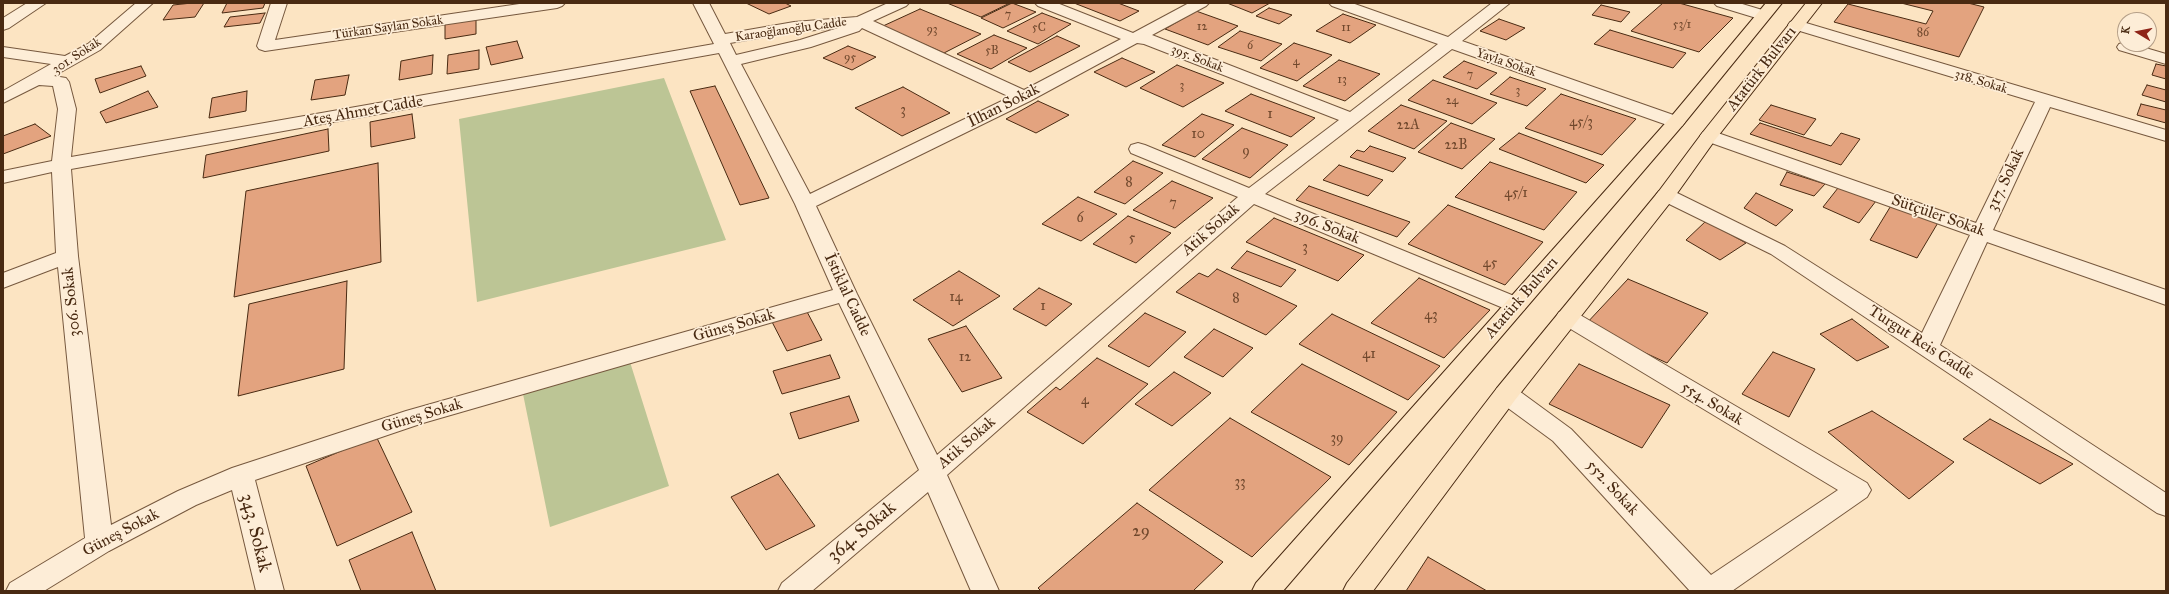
<!DOCTYPE html>
<html>
<head>
<meta charset="utf-8">
<style>
	body { margin:0 }
	#map { position:relative; width:2169px; height:594px; overflow:hidden; background:#fce4c2; font-family:"IM FELL Great Primer",serif }
	canvas { display:block }
	.frame { position:absolute; inset:0; border:4px solid #492a12; pointer-events:none }
	.north { position:absolute; left:2117px; top:12px; width:40px; height:40px; box-sizing:border-box; background:#fdedd7; border:1px solid #b59f88; border-radius:50%; rotate:280deg; font-size:11px; font-weight:700; line-height:16px; text-align:center; color:#492a12 }
	.north::after { content:''; display:block; margin:auto; width:14px; height:18px; background:#8f2418; clip-path:polygon(50% 0,100% 100%,50% 72%,0 100%) }
</style>
</head>
<body>
<div id="map">
<canvas width="2169" height="594"></canvas>
<div class="frame"></div>
<div class="north">K</div>
</div>
<script>
const ctx = document.querySelector('canvas').getContext('2d');
ctx.lineJoin = 'round';
function fill(path, color) { ctx.fillStyle = color; ctx.fill(path, 'evenodd'); }
const toPath = rows => new Path2D(rows.map(r => 'M' + r).join(''));
function stroke(path, color, width, dash) { ctx.strokeStyle = color; ctx.lineWidth = width; ctx.lineCap = dash ? 'butt' : 'round'; ctx.setLineDash(dash || []); ctx.stroke(path); }
function drawText(font, color, halo, rows, align = 'center') {
  ctx.font = font + ' "IM FELL Great Primer",serif'; ctx.lineWidth = 3.5; ctx.setLineDash([]); ctx.textBaseline = 'middle'; ctx.strokeStyle = halo; ctx.fillStyle = color; for (const [text, x, y, turn = 0] of rows) {
    ctx.save(); ctx.translate(x, y); ctx.rotate((+turn || 0) * Math.PI / 180); ctx.textAlign = isNaN(turn) ? turn : align; if (halo) ctx.strokeText(text, 0, 0); ctx.fillText(text, 0, 0); ctx.restore();
  }
}
const green = toPath([
	[664,78,726,240,477,302,459,119],
	[630,362,669,486,550,527,523,394]
]);
const building = toPath([
	[192,3,204,3,195,17,163,20,173,5,192,3],
	[227,3,265,3,263,8,222,13,227,3],
	[746,3,785,3,791,6,769,14,746,3],
	[947,3,1010,3,981,17,947,3],
	[1012,3,1036,12,1003,28,981,18,1012,3],
	[1074,3,1118,3,1139,11,1120,21,1074,3],
	[1227,3,1270,3,1252,13,1227,3],
	[1663,3,1679,3,1733,18,1699,52,1631,31,1663,3],
	[1901,3,1968,3,1984,7,1959,57,1834,22,1848,4,1926,24,1933,11,1901,3],
	[1601,5,1630,12,1621,22,1592,15,1601,5],
	[1269,8,1292,15,1279,24,1256,16,1269,8],
	[920,9,981,34,944,53,883,26,920,9],
	[1196,11,1238,26,1208,45,1165,29,1196,11],
	[265,13,260,23,224,27,230,17,265,13],
	[1042,13,1071,24,1038,44,1007,31,1042,13],
	[1343,14,1376,25,1350,43,1316,31,1343,14],
	[476,17,476,34,445,39,445,22,476,17],
	[1499,19,1525,28,1506,40,1480,31,1499,19],
	[1610,30,1686,53,1673,68,1594,44,1610,30],
	[1240,31,1282,44,1261,61,1218,47,1240,31],
	[994,35,1027,48,991,69,957,54,994,35],
	[1057,36,1080,46,1030,72,1008,62,1057,36],
	[517,41,523,58,491,65,486,47,517,41],
	[1294,43,1332,55,1297,81,1260,68,1294,43],
	[848,46,876,57,852,70,823,58,848,46],
	[479,50,479,69,447,74,448,55,479,50],
	[433,55,432,74,399,80,401,61,433,55],
	[1122,58,1155,72,1126,87,1094,72,1122,58],
	[1339,60,1380,74,1345,101,1303,86,1339,60],
	[1464,61,1497,73,1477,89,1443,77,1464,61],
	[2156,64,2166,66,2166,79,2152,75,2156,64],
	[1177,65,1224,83,1183,107,1140,88,1177,65],
	[141,66,146,76,100,93,95,79,141,66],
	[349,75,345,95,311,100,315,80,349,75],
	[1510,77,1546,89,1527,106,1490,94,1510,77],
	[1433,80,1497,103,1472,124,1408,100,1433,80],
	[2147,85,2166,90,2166,102,2142,95,2147,85],
	[715,86,769,198,740,205,690,91,715,86],
	[903,87,950,113,902,136,855,108,903,87],
	[148,91,158,107,106,123,100,112,148,91],
	[247,91,246,111,209,118,212,98,247,91],
	[1251,94,1315,118,1291,137,1225,111,1251,94],
	[1561,94,1636,119,1602,155,1525,128,1561,94],
	[1038,101,1069,115,1036,133,1006,119,1038,101],
	[2141,104,2166,110,2166,123,2137,115,2141,104],
	[1401,105,1447,121,1414,149,1368,131,1401,105],
	[1771,105,1816,119,1804,135,1759,120,1771,105],
	[412,114,415,138,371,147,370,122,412,114],
	[1202,114,1234,125,1195,157,1162,145,1202,114],
	[1451,123,1495,139,1462,169,1418,152,1451,123],
	[1760,123,1831,146,1841,133,1860,139,1841,165,1750,134,1760,123],
	[35,124,51,136,3,154,3,136,35,124],
	[1242,128,1288,145,1250,178,1202,159,1242,128],
	[328,129,329,151,203,178,206,155,328,129],
	[1519,133,1604,165,1586,183,1499,149,1519,133],
	[1370,146,1406,158,1393,172,1350,157,1357,150,1364,152,1370,146],
	[1133,161,1163,173,1125,204,1094,192,1133,161],
	[1490,162,1577,192,1544,230,1455,197,1490,162],
	[378,163,381,262,234,297,246,191,378,163],
	[1339,165,1383,180,1368,196,1323,180,1339,165],
	[1787,172,1825,184,1814,196,1780,185,1787,172],
	[1172,181,1213,198,1175,228,1133,210,1172,181],
	[1309,186,1410,222,1397,237,1296,200,1309,186],
	[1838,188,1876,201,1859,223,1823,207,1838,188],
	[1756,193,1793,210,1776,226,1744,208,1756,193],
	[1078,197,1117,214,1081,241,1042,224,1078,197],
	[1892,204,1939,221,1917,258,1870,240,1892,204],
	[1448,205,1543,242,1505,285,1408,244,1448,205],
	[1128,216,1171,233,1136,263,1093,244,1128,216],
	[1274,218,1364,255,1338,281,1246,242,1274,218],
	[1706,221,1746,243,1720,260,1686,240,1706,221],
	[1247,251,1296,270,1281,287,1231,268,1247,251],
	[1217,269,1297,306,1266,335,1176,292,1199,273,1208,277,1217,269],
	[959,271,1000,296,953,326,913,300,959,271],
	[1419,278,1490,310,1444,358,1371,323,1419,278],
	[1628,279,1708,313,1667,363,1585,325,1628,279],
	[347,281,344,369,238,396,249,304,347,281],
	[1039,288,1072,304,1046,326,1013,309,1039,288],
	[805,308,822,340,787,351,770,318,805,308],
	[1145,313,1186,332,1149,367,1108,346,1145,313],
	[1332,314,1440,366,1408,400,1299,344,1332,314],
	[1852,319,1889,347,1857,361,1820,334,1852,319],
	[966,326,1002,378,962,392,928,339,966,326],
	[1214,329,1253,348,1223,377,1184,357,1214,329],
	[1773,352,1815,369,1789,417,1742,394,1773,352],
	[830,355,840,378,782,394,773,371,830,355],
	[1097,358,1148,384,1083,444,1027,412,1056,387,1060,390,1097,358],
	[1302,364,1397,412,1349,465,1251,412,1302,364],
	[1579,364,1670,405,1642,448,1549,404,1579,364],
	[1174,372,1211,393,1172,426,1135,404,1174,372],
	[849,396,859,421,799,439,790,413,849,396],
	[1872,411,1954,462,1909,499,1828,432,1872,411],
	[1230,418,1331,477,1252,557,1149,490,1230,418],
	[1990,419,2073,464,2040,484,1963,439,1990,419],
	[376,436,412,512,337,546,306,466,376,436],
	[778,474,815,526,766,550,731,497,778,474],
	[1137,503,1223,562,1193,591,1041,591,1038,588,1137,503],
	[412,532,436,591,361,591,349,560,412,532],
	[1428,557,1487,591,1406,591,1428,557]
]);
const minor = toPath([
	[27,3,46,3,9,28,3,30,3,18,27,3],
	[136,3,153,3,100,50,54,76,66,78,69,82,76,109,71,157,714,44,693,3,709,3,725,34,794,22,857,17,888,3,909,3,906,6,873,21,1024,90,1121,39,1038,6,1035,3,1057,3,1133,33,1189,3,1209,3,1206,6,1152,35,1350,112,1438,44,1332,6,1329,3,1352,3,1448,37,1492,3,1510,3,1462,41,1682,118,1685,122,1682,126,1676,127,1670,126,1452,49,1265,194,1524,300,1527,305,1524,310,1516,312,1508,310,1254,204,947,475,999,591,971,591,928,492,812,591,778,591,782,583,919,470,839,303,423,423,255,480,284,591,256,591,232,490,196,505,109,551,44,591,6,591,10,583,85,538,58,267,3,288,3,273,56,253,52,172,3,183,3,171,52,161,58,109,53,86,39,85,3,103,3,91,51,64,3,57,3,47,65,56,88,44,136,3],
	[838,28,800,40,736,55,730,43,794,32,838,28],
	[862,28,1010,97,810,194,741,64,811,47,859,31,862,28],
	[1137,43,1144,44,1339,120,1249,188,1145,145,1138,143,1131,145,1129,149,1131,153,1238,197,937,455,857,294,816,206,1030,101,1137,43],
	[719,53,795,204,833,290,406,411,232,468,178,491,111,525,78,256,71,169,719,53],
	[271,3,287,3,275,40,526,3,565,3,562,6,557,8,265,51,259,49,257,46,271,3],
	[1714,3,1739,3,1769,12,1771,15,1769,18,1763,20,1717,6,1714,3],
	[1796,20,2166,130,2166,141,2050,107,1993,230,2166,290,2166,305,1987,242,1940,345,2166,493,2166,516,2157,513,1771,254,1659,199,1656,195,1659,191,1666,189,1673,191,1785,246,1922,333,1970,235,1703,140,1700,136,1703,132,1709,131,1715,132,1976,223,2035,102,1790,28,1788,25,1790,22,1796,20],
	[2125,42,2125,44,2132,44,2166,54,2166,64,2119,50,2117,47,2119,44,2125,42],
	[1567,310,1575,312,1867,483,1871,490,1867,497,1732,591,1690,591,1553,441,1497,400,1494,394,1497,388,1506,386,1515,388,1571,429,1711,575,1838,490,1559,322,1556,317,1559,312,1567,310]
]);
const major = toPath([
	[1766,3,1782,3,1682,126,1283,591,1252,591,1256,583,1670,118,1766,3],
	[1806,3,1822,3,1715,140,1673,199,1515,400,1373,591,1343,591,1347,583,1497,388,1659,191,1703,132,1806,3]
]);
const farNumbernames = [
	["7",1008,15],
	["53/1",1682,25],
	["12",1202,27],
	["5C",1039,28],
	["11",1346,28],
	["93",932,30],
	["86",1923,33],
	["6",1250,46],
	["5B",992,51],
	["95",850,58],
	["4",1296,62],
	["7",1470,75],
	["13",1342,80],
	["3",1182,86],
	["3",1518,91],
	["24",1452,101]
];
const farStreetnames = [
	["Türkan Saylan Sokak",388,28,-8],
	["Karaoğlanoğlu Cadde",791,30,-8],
	["301. Sokak",77,56,-33],
	["395. Sokak",1197,59,21],
	["Yayla Sokak",1506,63,19],
	["318. Sokak",1981,82,17]
];
const numberNames = [
	["3",903,111],
	["1",1270,115],
	["45/3",1581,123],
	["22A",1408,126],
	["10",1198,135],
	["22B",1456,146],
	["9",1246,152],
	["8",1129,183],
	["45/1",1516,194],
	["7",1173,204],
	["6",1080,219],
	["5",1132,239],
	["3",1305,248],
	["45",1490,264],
	["14",956,298],
	["8",1236,299],
	["1",1043,307],
	["43",1431,316],
	["41",1369,355],
	["12",965,358],
	["4",1085,401],
	["39",1337,439],
	["33",1240,483]
];
const streetNames = [
	["Atatürk Bulvarı",1762,69,-52],
	["İlhan Sokak",1004,106,-27],
	["Ateş Ahmet Cadde",363,112,-10],
	["317. Sokak",2006,180,-65],
	["Sütçüler Sokak",1938,216,19],
	["396. Sokak",1327,227,22],
	["Atik Sokak",1211,230,-41],
	["İstiklal Cadde",847,295,65],
	["Atatürk Bulvarı",1522,298,-49],
	["306. Sokak",72,302,-96],
	["Güneş Sokak",734,326,-16],
	["Turgut Reis Cadde",1921,343,33],
	["554. Sokak",1712,404,31],
	["Güneş Sokak",422,416,-17],
	["Atik Sokak",967,443,-41],
	["552. Sokak",1612,488,47],
	["Güneş Sokak",121,533,-28]
];
const nearNumbernames = [
	["29",1141,532]
];
const nearStreetnames = [
	["364. Sokak",862,532,-40],
	["343. Sokak",255,533,76]
];
fill(green, '#bcc595');
fill(building, '#e3a37f');
stroke(building, '#492a12', 1);
stroke(minor, '#76583e', 2);
stroke(major, '#492a12', 2);
fill(minor, '#fdedd7');
fill(major, '#fce4c2');
drawText('12px', '#70482d', null, farNumbernames);
drawText('13px', '#492a12', '#fdedd7', farStreetnames);
drawText('14px', '#70482d', null, numberNames);
drawText('16px', '#492a12', '#fdedd7', streetNames);
drawText('17px', '#70482d', null, nearNumbernames);
drawText('19px', '#492a12', '#fdedd7', nearStreetnames);
</script>
</body>
</html>
